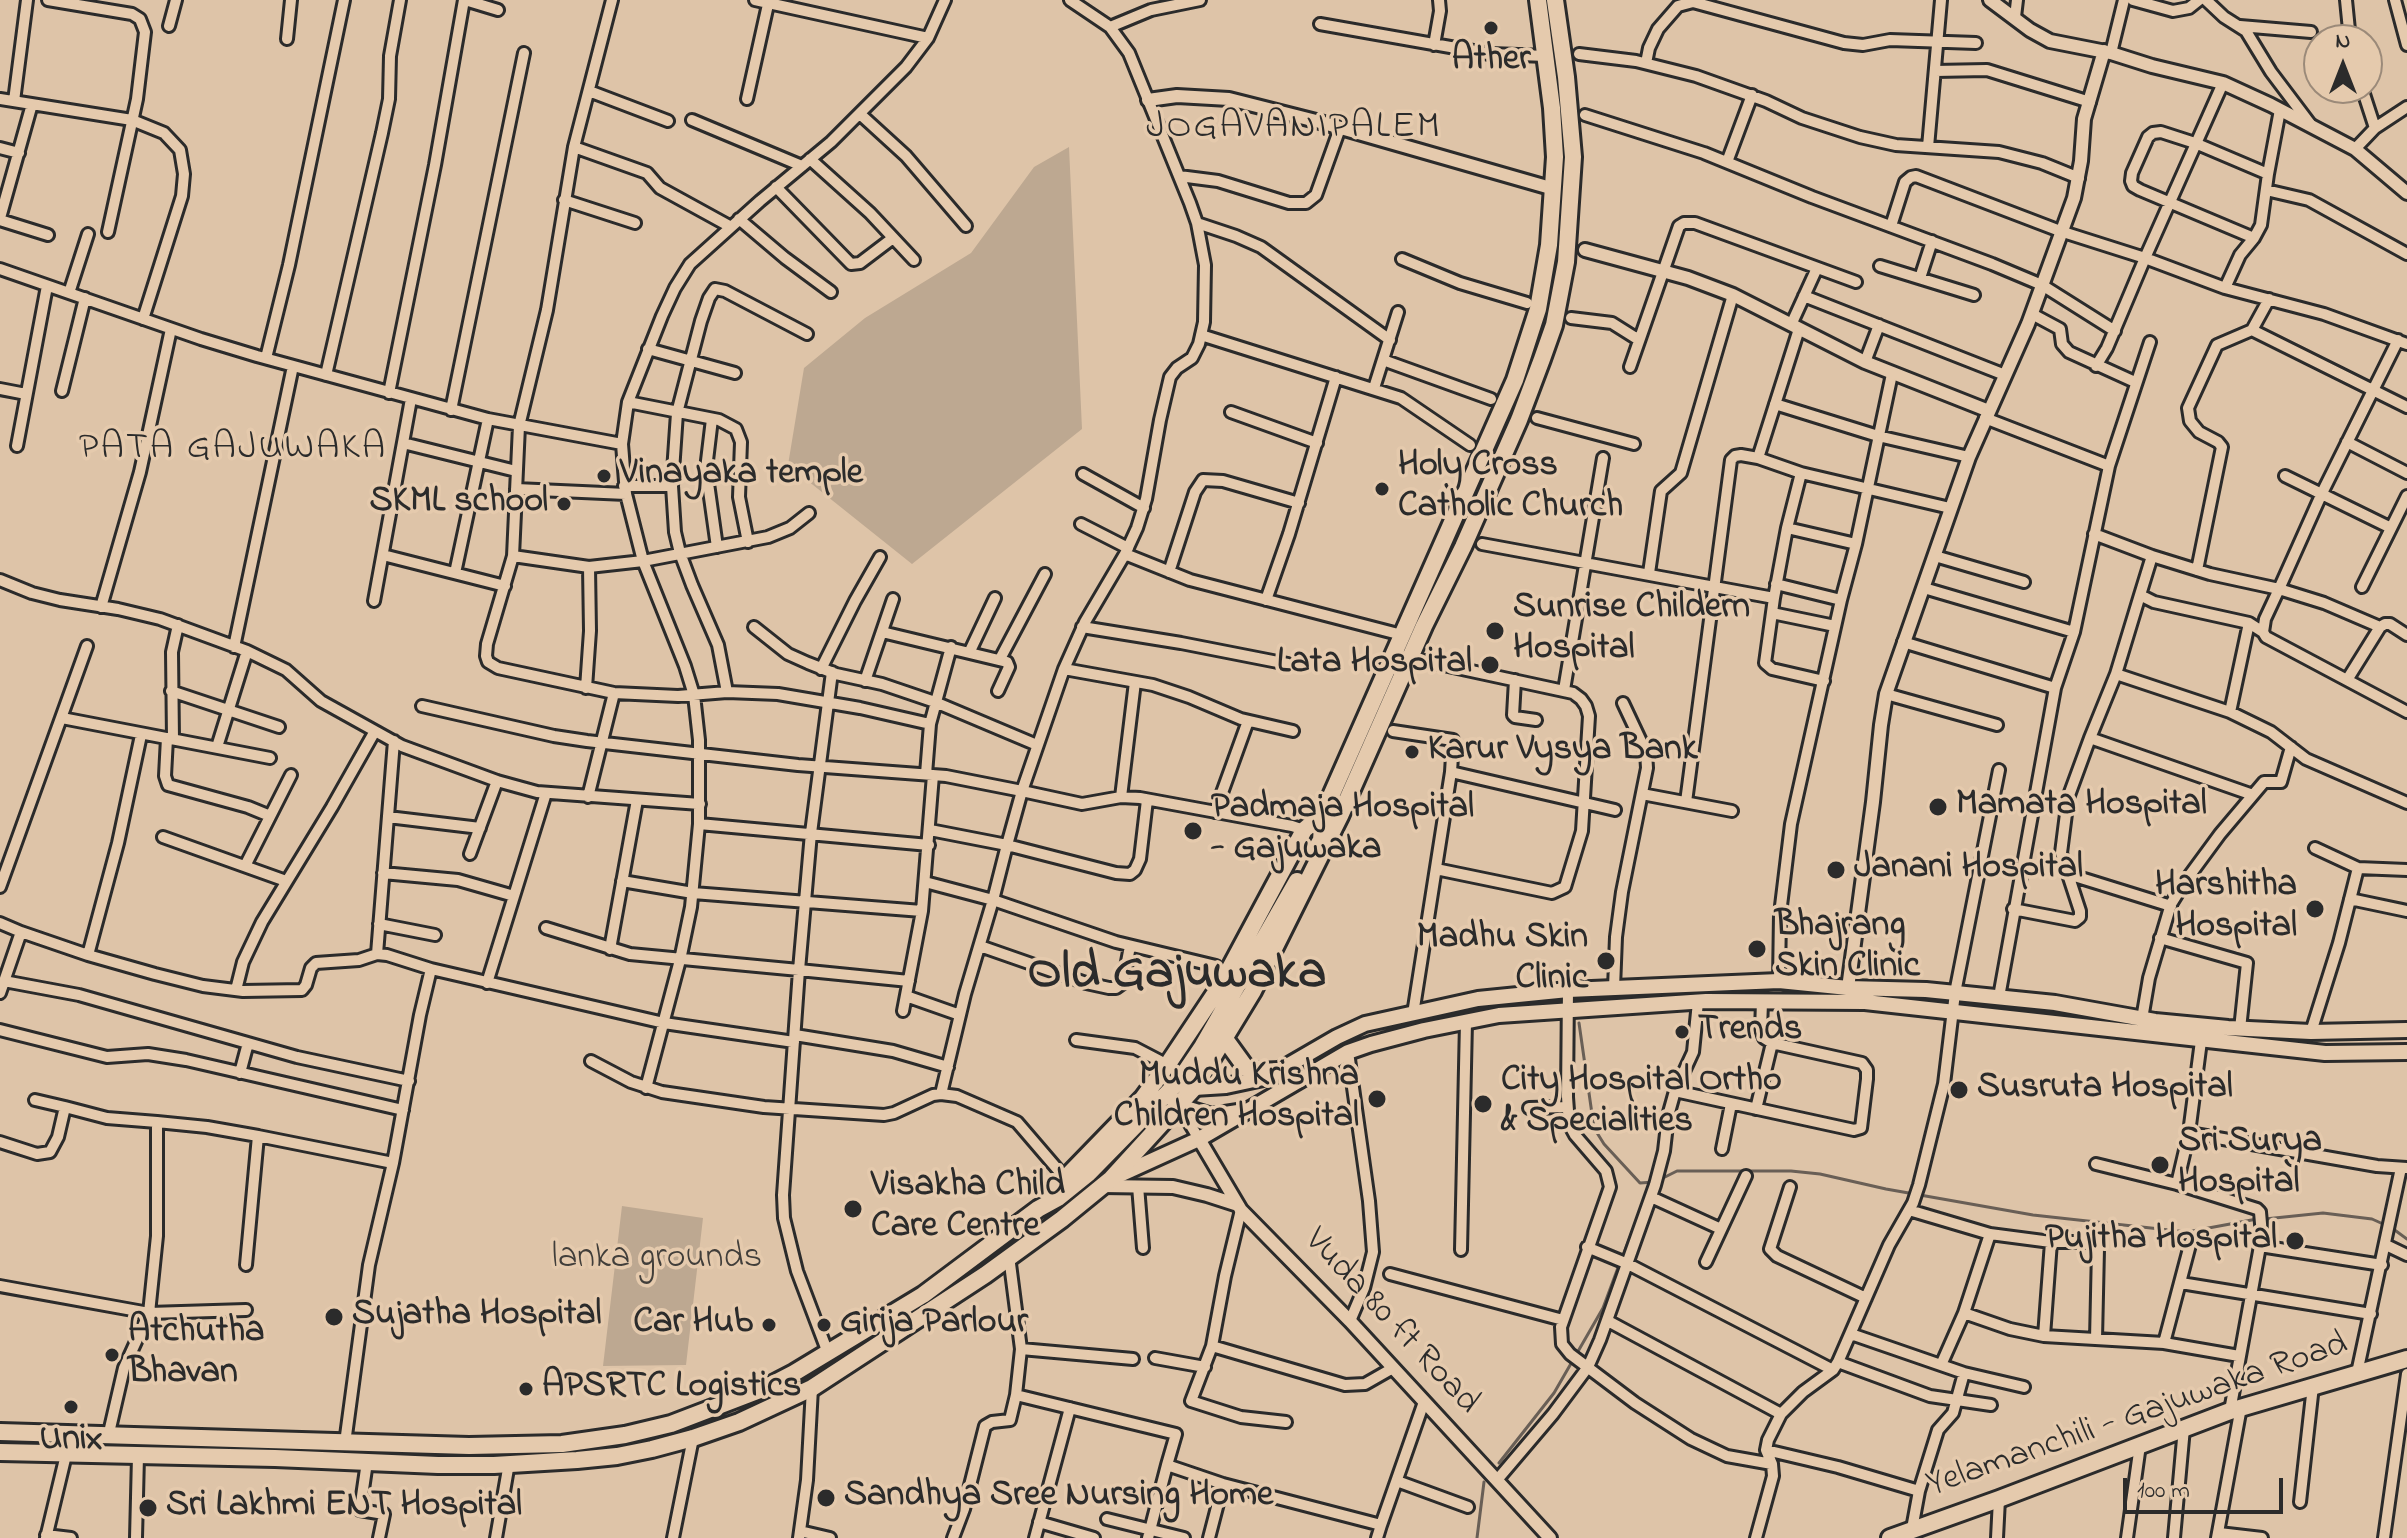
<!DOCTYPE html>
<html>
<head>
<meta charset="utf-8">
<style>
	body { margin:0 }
	#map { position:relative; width:2407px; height:1538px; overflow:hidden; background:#dec4a8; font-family:"Indie Flower",sans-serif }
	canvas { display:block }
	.north { position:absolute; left:2303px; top:24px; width:80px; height:80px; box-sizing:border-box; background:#e5caad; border:2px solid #9b8a79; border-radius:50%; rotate:0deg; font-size:22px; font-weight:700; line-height:32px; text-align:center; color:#2b2b2b }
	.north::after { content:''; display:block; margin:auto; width:28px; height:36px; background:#2b2b2b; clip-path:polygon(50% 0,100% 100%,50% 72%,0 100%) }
	.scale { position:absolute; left:2123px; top:1478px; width:160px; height:36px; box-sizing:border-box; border:4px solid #2b2b2b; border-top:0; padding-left:10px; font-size:24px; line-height:28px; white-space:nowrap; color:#2b2b2b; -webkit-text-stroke:6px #e5caad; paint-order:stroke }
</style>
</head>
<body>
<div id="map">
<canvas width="2407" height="1538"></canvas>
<div class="north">N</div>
<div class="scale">100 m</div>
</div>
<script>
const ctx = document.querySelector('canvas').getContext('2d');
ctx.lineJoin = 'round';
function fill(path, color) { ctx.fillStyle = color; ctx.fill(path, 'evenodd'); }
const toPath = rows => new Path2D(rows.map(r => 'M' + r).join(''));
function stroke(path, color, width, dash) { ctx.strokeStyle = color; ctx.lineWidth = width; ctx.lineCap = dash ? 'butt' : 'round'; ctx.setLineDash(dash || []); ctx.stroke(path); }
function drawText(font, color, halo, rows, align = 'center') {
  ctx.font = font + ' "Indie Flower",sans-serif'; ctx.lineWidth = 7; ctx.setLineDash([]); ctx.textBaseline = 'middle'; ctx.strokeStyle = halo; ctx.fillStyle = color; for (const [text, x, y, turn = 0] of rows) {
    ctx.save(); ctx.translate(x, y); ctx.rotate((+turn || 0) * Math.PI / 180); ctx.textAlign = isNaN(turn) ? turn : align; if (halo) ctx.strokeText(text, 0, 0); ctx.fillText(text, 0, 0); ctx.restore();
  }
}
const green = toPath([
	[1069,147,1082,429,912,564,788,465,804,368,865,318,971,253,1034,167],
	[622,1206,703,1218,686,1365,603,1366]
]);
const stream = toPath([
	[1579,1023,1594,1128,1604,1144,1640,1183,1654,1182],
	[1661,1179,1677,1171,1791,1171,1820,1174,1886,1189,2033,1215,2187,1232,2257,1219],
	[2265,1219,2323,1213,2372,1219,2392,1228,2407,1239],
	[1622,1258,1651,1183],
	[1499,1463,1554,1393,1603,1308,1619,1265],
	[1477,1538,1484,1482]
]);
const minor = toPath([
	[48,0,132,14,140,19,145,32,137,99,108,232],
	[465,0,498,10],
	[612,0,574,147,547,310,519,426,513,556,487,644,486,656,488,662,498,668,614,693,678,696,727,692,778,694,860,708,930,724],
	[755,0,928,38],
	[1070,0,1110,27,1129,53,1190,203,1197,223,1205,265,1204,322,1199,344,1192,358,1177,368,1170,377,1160,420,1146,499,1137,528,1125,554,1190,580,1402,635],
	[2133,0,2173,11,2189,8,2199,0],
	[2206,0,2224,17,2246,31,2271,72,2311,125],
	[2346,0,2350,40],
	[2395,0,2407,45],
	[2015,17,2017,0],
	[1320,24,1490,54,1547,56],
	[169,26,176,0],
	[2240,26,2311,32],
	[1110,27,1151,10,1200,0],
	[287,39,291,0],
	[1434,45,1440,11,1439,0],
	[2111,53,2124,0],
	[1579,54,1636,61,1696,76,1766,101,1802,118,1860,137,1896,145,1999,152,2042,163,2079,178],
	[1646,63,1649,48,1658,29,1678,6,1693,2,1844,43,1863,45,1890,40,1976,43],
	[1935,71,1987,70,2090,102],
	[589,91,668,121],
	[0,99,132,120,164,133,180,150,184,174,182,196,143,319],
	[747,99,769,0],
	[14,101,27,0],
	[860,114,906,156,966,226],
	[1585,115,1704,153,1812,197,1992,264,2042,285,2115,331],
	[692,120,802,166],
	[2375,128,2407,107],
	[574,147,647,173,660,188,731,227],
	[1928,147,1941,0],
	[0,148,19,153],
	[2355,149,2375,128,2362,88],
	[810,159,870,213,914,260],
	[1727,162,1752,95],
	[1179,176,1218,181,1289,203,1306,203,1316,195,1340,128],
	[776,187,851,264,860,263,893,238],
	[2266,190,2309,200,2407,254],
	[564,200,635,223],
	[0,218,32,104],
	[739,219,785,258,831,292],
	[0,220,48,235],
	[1197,223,1236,236,1261,247,1390,340],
	[1891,226,1905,182,1911,177,1916,176,2060,231,2145,258,2225,288,2324,314,2407,344],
	[2254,238,2140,190,2133,186,2131,181,2132,173,2148,137,2153,133,2161,132,2195,143,2268,174],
	[1402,259,1460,283,1527,303],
	[1880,266,1974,295],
	[0,269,201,339,257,356,488,419,622,444],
	[1920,278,1932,241],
	[2225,288,2240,255,2254,238,2261,225,2268,174,2280,110],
	[69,293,88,234],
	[1804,296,2005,375],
	[2032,314,2060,329,2062,344,2069,352,2135,382],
	[1571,318,1612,323,1639,340],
	[1791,325,1817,268],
	[2252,330,2407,407],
	[1201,335,1401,398,1470,445],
	[648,349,735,373],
	[266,358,289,265,344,0],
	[1383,360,1491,399],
	[1865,362,1879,325],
	[2096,366,2107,348,2145,258,2223,83],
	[1630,367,1679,226,1684,223,1695,223,1856,282],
	[326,375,382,133,389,99,390,56,400,0],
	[1374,388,1398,312],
	[0,389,26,394],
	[62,391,85,298],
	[389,393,435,165,464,0],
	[628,402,719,420,736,429,741,442,739,497,748,542],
	[1775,404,1878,436,1969,457],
	[451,410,524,53],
	[1231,412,1317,443],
	[1537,418,1634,444],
	[1985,418,2109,466,2074,632,2055,688,1999,997],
	[712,419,706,469,717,547],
	[2347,442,2407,473],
	[403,443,516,471],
	[17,446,47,286],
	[2109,466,2150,342],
	[1801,473,1950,508],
	[1083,474,1144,508],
	[2285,476,2391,528],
	[624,486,672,486],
	[516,489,626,494],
	[1081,524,1128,548],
	[1787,528,1856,544],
	[2094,534,2152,556,2210,574,2279,589,2265,619,2263,632,2266,637,2407,712],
	[1482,544,1774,598,1787,528,1801,473,1758,458,1799,329],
	[383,555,505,586],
	[513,556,589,567,643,561,768,537,790,528,809,513],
	[1935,556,2024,582],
	[2152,556,2140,595,2154,602,2249,623,2263,632],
	[2197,570,2222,447,2218,442,2199,432,2190,421,2188,408,2217,345,2252,330,2269,299],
	[1169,572,1195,492,1203,480,1223,481,1299,503],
	[455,573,488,419],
	[1649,573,1661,491,1681,473,1733,295],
	[0,580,32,593,60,600,118,609,160,619,247,651,286,670,321,701,402,746,497,781,537,792,700,804],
	[1776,584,1841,600],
	[2362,587,2407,496],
	[1924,588,2074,632],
	[1774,598,1765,663,1772,669,1824,681],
	[1266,600,1289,534,1336,377],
	[374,601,411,399],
	[101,607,140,472,171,329],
	[1772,613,1835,626],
	[754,627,788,654,808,663,836,674,882,684,935,702,1037,745],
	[1082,627,1181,643,1288,664],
	[2380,627,2324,603,2279,589,2322,493,2398,340],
	[882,632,1007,662,1009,667,998,691],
	[1903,642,2055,688],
	[234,647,293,366],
	[970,651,995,598],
	[1000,659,1045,574],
	[1425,661,1573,693,1581,699,1586,706,1589,716,1582,831,1565,887,1552,893,1436,869],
	[821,669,855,601,880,557],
	[1064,669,1153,685,1189,697,1241,719,1293,731],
	[832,672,811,833,799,970,909,981],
	[2116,674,2230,712,2271,732,2306,759,2407,803],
	[1515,680,1513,715,1515,717,1536,720],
	[2347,680,2380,627,2385,624,2390,624,2407,635],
	[865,681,893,599],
	[586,688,590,631,589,567],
	[1564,690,1603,458],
	[171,691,279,727],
	[727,692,718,645,692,585,680,553,675,532,672,486,677,413,701,321,709,298,715,289,725,291,807,334],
	[1886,694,1997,725],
	[422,706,554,736,587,741,798,765,946,776,1022,791,1064,669,1085,622,1125,554],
	[2230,712,2249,623],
	[62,718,270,758],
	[1393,731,1453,740,1451,772,1413,1014],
	[167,738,165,776,168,785,248,807,270,816],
	[2090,738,2116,674,2140,595],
	[173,739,172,652,178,625],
	[217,747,247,651],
	[1451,772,1615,810],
	[926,774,930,724,951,647],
	[1642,794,1732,811],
	[2253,795,2264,782,2281,782,2291,747],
	[588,797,614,693],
	[1121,797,1135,682],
	[1147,800,1140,859,1135,870,1130,874,1116,873,1007,845,1022,791,1082,804,1121,797,1140,798,1292,826,1304,830],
	[1686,802,1731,460,1735,456,1741,455,1758,458],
	[1215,812,1248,721],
	[388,817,480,828],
	[699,824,929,845],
	[930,830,1007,845,993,900,1116,942,1216,966],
	[163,837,286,881],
	[2315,848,2358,868],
	[470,854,497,781],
	[245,866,291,775],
	[383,873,458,880,514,896],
	[2068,874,2171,906],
	[622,881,693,893,922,911],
	[925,882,993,900,965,994,941,1094],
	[0,887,87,646],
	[2350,899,2407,911],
	[2013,909,2075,921,2080,917,2080,911,2061,853,2068,798,2090,738,2253,795,2220,834,2184,883,2171,904,2149,978,2142,1019],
	[0,923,21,932],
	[379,924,435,935],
	[546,928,630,954,799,970,783,1195,784,1218,797,1271,828,1353],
	[2160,938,2247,963,2240,1029],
	[980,946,1086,983,1109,988,1116,988,1123,983,1130,946],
	[610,949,637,800],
	[377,954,394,741],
	[88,955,118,843,141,735],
	[4,981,79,995,297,1057,409,1081],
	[1779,981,1780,914,1791,824,1841,600,1856,544,1892,374],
	[487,983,546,793],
	[1614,988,1616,937,1622,892,1647,768,1646,752,1623,703],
	[236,990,243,962,262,922,332,807,375,731],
	[1568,990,1567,1097,1569,1124,1575,1135,1606,1171,1610,1187,1561,1327,1562,1344,1570,1354,1635,1403,1691,1439,1727,1456,1772,1464],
	[0,993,21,932,88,955,155,974,203,986,243,991,302,990,306,985,311,968,316,963,359,960,377,954,387,955,431,969],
	[906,996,960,1015],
	[903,1011,922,911,933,775],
	[0,1030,107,1057,148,1054,186,1060,403,1110],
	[2311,1032,2339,943,2358,868,2407,870],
	[795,1035,893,1051,948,1067],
	[1076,1040,1135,1048,1160,1061],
	[2201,1041,2189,1133,2377,1166,2407,1168],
	[1348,1052,1369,1201,1373,1252,1364,1288,1350,1321],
	[591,1061,631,1082,662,1092,764,1107,884,1115,894,1113,933,1095,941,1094,957,1096,1017,1122,1059,1171],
	[240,1073,248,1043],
	[646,1088,680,960,691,907,699,824,699,740,694,695,685,666,643,561,626,494,622,444,628,402,662,316,675,288,690,264,760,201,831,142,906,67,928,38,945,0],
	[1675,1091,1693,1052,1698,1002],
	[35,1100,65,1107],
	[1179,1106,1199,1139],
	[1529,1108,1567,1107],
	[1756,1109,1772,1043],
	[0,1142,37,1154,50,1152,58,1137,65,1107,107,1118,157,1122],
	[1722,1149,1731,1104],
	[2096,1164,2177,1184,2257,1209,2260,1212,2262,1235,2230,1411],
	[2177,1184,2189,1133],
	[1138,1186,1143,1248],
	[1790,1187,1770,1249,1777,1256,1866,1298],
	[1651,1197,1721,1229],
	[1241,1210,1225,1276,1212,1346,1191,1401,1241,1417,1286,1422],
	[1909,1210,1990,1234,2051,1242,2090,1242,2096,1244,2098,1249,2096,1339],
	[2386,1245,2407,1255],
	[2260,1246,2382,1265],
	[1587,1247,1628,1264,1833,1370],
	[1461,1250,1466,1022],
	[1009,1256,1021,1349,1016,1395],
	[1706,1262,1746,1176],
	[246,1265,258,1136,393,1163],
	[1390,1274,1563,1320],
	[2181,1283,2371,1314],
	[0,1286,149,1313,246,1310],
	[1964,1313,2010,1329,2044,1336,2164,1343,2239,1356],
	[1608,1321,1781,1414],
	[1851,1334,1964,1373,2024,1387],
	[2044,1336,2051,1242],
	[2164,1343,2191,1241],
	[1212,1346,1345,1385,1365,1384,1393,1368],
	[1021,1349,1133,1359],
	[1155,1358,1205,1367],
	[1838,1362,1930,1396,1991,1405],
	[1941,1365,1964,1313,1990,1234],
	[2357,1373,2401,1168],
	[108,1437,124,1368,149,1313,157,1236,157,1122,207,1127,258,1136],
	[345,1443,369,1265,393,1163,420,1015,431,969,664,1023,794,1042],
	[1766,1450,1838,1467,1919,1491],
	[367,1462,360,1510,384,1514,379,1538],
	[1497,1480,1553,1414,1588,1367,1600,1340,1655,1185,1664,1151,1668,1116,1675,1091,1854,1130,1861,1128,1867,1079,1867,1070,1862,1063,1772,1043,1764,1038,1761,1030,1762,1002],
	[1397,1481,1468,1507],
	[2300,1502,2313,1386],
	[1107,1519,1184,1538],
	[1039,1522,1094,1538],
	[1381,1525,1424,1402],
	[1912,1529,1919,1491,1938,1430,1953,1413,1964,1373],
	[800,1531,830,1538],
	[2219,1533,2262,1538],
	[46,1535,71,1538],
	[46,1538,71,1434],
	[136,1538,138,1456],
	[496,1538,509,1463],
	[673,1538,693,1438],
	[799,1538,807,1480,812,1388],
	[953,1538,964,1509,985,1426,992,1422,1010,1420,1016,1395,1176,1434,1167,1465,1223,1484,1381,1525,1377,1538],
	[1035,1538,1070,1408],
	[1148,1538,1167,1465],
	[1209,1538,1223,1484],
	[1756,1538,1773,1476,1772,1464,1766,1450,1768,1440,1781,1414,1803,1392,1833,1370,1838,1362,1889,1245,1913,1203,1919,1185,1944,1084,1955,993,1999,770],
	[1997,1538,1999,1499],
	[2127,1538,2140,1445],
	[2174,1538,2184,1428],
	[2217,1538,2241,1407],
	[2384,1538,2407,1374]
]);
const tertiary = toPath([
	[1990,0,2030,30,2050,41,2111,53,2152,66,2223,83,2271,105,2355,149,2407,193],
	[1148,100,1177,96,1229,99,1320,122,1554,189],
	[1585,250,1688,278,1733,295,1865,362,1989,411],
	[1848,988,1873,802,1881,725,1886,694,1969,457,2028,324,2074,198,2081,161,2084,119,2104,51],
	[1199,1139,1241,1210,1350,1321,1550,1538],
	[1102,1186,1173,1187,1207,1195,1238,1205]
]);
const secondary = toPath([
	[1187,1085,1194,1088,1226,1086,1268,1077,1337,1037,1365,1024,1478,999,1568,990,1779,981,1848,988,1926,990,2055,1003,2155,1021,2228,1028,2311,1032,2407,1030],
	[1172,1099,1179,1106,1212,1116,1238,1112],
	[1111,1179,1199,1139,1348,1052,1371,1044,1424,1030,1499,1015,1706,1001,1865,1002,2325,1053,2407,1052]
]);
const primary = toPath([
	[1317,847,1321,840,1323,814,1515,380,1538,309,1549,245,1555,157,1552,108,1538,0],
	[1225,1039,1246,1068,1255,1072,1281,1071],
	[1049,1195,1143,1098,1170,1061,1222,983,1304,830,1323,814],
	[0,1432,469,1446,562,1444,625,1435,671,1424,765,1388,794,1373,923,1295,1038,1209,1058,1198,1089,1173,1179,1081,1202,1047,1297,881],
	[0,1452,275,1458,438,1465,494,1465,577,1460,617,1456,652,1449,693,1438,739,1422,812,1388,985,1275,1062,1219,1111,1179,1194,1088,1253,991,1340,816,1424,626,1463,547,1519,420,1542,359,1554,325,1566,262,1573,157,1566,77,1555,0],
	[1890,1538,1999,1499,2230,1411,2407,1359]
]);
const markers = [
	[1491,28,8,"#2b2b2b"],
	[604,476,8,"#2b2b2b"],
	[1382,489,8,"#2b2b2b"],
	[564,504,8,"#2b2b2b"],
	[1495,631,10,"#2b2b2b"],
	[1490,665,10,"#2b2b2b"],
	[1412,752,8,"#2b2b2b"],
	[1938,807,10,"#2b2b2b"],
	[1193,831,10,"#2b2b2b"],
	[1836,870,10,"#2b2b2b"],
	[2315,909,10,"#2b2b2b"],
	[1757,949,10,"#2b2b2b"],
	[1606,961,10,"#2b2b2b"],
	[1682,1032,8,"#2b2b2b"],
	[1959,1090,10,"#2b2b2b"],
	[1377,1099,10,"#2b2b2b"],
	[1483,1104,10,"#2b2b2b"],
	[2160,1165,10,"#2b2b2b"],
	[853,1209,10,"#2b2b2b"],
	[2295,1241,10,"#2b2b2b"],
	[334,1317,10,"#2b2b2b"],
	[769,1325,8,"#2b2b2b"],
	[824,1325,8,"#2b2b2b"],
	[112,1355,8,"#2b2b2b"],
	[526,1389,8,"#2b2b2b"],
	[71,1407,8,"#2b2b2b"],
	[826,1498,10,"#2b2b2b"],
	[148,1508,10,"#2b2b2b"]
];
const poiNames = [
	["Ather",1491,62,"center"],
	["Holy Cross",1398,468],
	["Catholic Church",1398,509],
	["Vinayaka temple",620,476],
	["SKML school",548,504,"right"],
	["Sunrise Childern",1513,610],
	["Hospital",1513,651],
	["Lata Hospital",1472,665,"right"],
	["Karur Vysya Bank",1428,752],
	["Mamata Hospital",1956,807],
	["Padmaja Hospital",1211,810],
	["- Gajuwaka",1211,851],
	["Janani Hospital",1854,870],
	["Harshitha",2297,888,"right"],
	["Hospital",2297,929,"right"],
	["Bhajrang",1775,928],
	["Skin Clinic",1775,969],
	["Madhu Skin",1588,940,"right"],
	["Clinic",1588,981,"right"],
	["Trends",1698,1032],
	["Muddu Krishna",1359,1078,"right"],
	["Children Hospital",1359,1119,"right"],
	["City Hospital Ortho",1501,1083],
	["& Specialities",1501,1124],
	["Susruta Hospital",1977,1090],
	["Sri Surya",2178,1144],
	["Hospital",2178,1185],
	["Visakha Child",871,1188],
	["Care Centre",871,1229],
	["Pujitha Hospital",2277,1241,"right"],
	["Sujatha Hospital",352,1317],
	["Car Hub",753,1325,"right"],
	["Girija Parlour",840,1325],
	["Atchutha",128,1334],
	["Bhavan",128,1375],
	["APSRTC Logistics",542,1389],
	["Unix",71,1442,"center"],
	["Sandhya Sree Nursing Home",844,1498],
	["Sri Lakhmi ENT Hospital",166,1508]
];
const parkNames = [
	["lanka grounds",657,1260]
];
const streetNames = [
	["Vuda 80 ft Road",1390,1323,47],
	["Yelamanchili - Gajuwaka Road",2138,1417,-19]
];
const neighbourhoodNames = [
	["JOGAVANIPALEM",1294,130],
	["PATA GAJUWAKA",233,451]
];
const townNames = [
	["Old Gajuwaka",1177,977]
];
fill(green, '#bda891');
stroke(stream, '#695f56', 3);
stroke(minor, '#2b2b2b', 16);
stroke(tertiary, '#2b2b2b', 18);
stroke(secondary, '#2b2b2b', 20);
stroke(primary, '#2b2b2b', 22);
stroke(minor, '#e5caad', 10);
stroke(tertiary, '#e5caad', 12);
stroke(secondary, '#e5caad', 14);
stroke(primary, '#e5caad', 16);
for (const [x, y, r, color] of markers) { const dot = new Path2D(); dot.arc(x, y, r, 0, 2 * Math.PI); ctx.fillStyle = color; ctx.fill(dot); stroke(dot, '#e5caad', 3); }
drawText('bold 36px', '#2b2b2b', '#e5caad', poiNames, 'left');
drawText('36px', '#413e3a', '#e5caad', parkNames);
drawText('36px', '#2b2b2b', '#e5caad', streetNames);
ctx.letterSpacing = '2px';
drawText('38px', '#2b2b2b', '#e5caad', neighbourhoodNames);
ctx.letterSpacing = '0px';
drawText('bold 52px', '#2b2b2b', '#e5caad', townNames);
</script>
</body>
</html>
